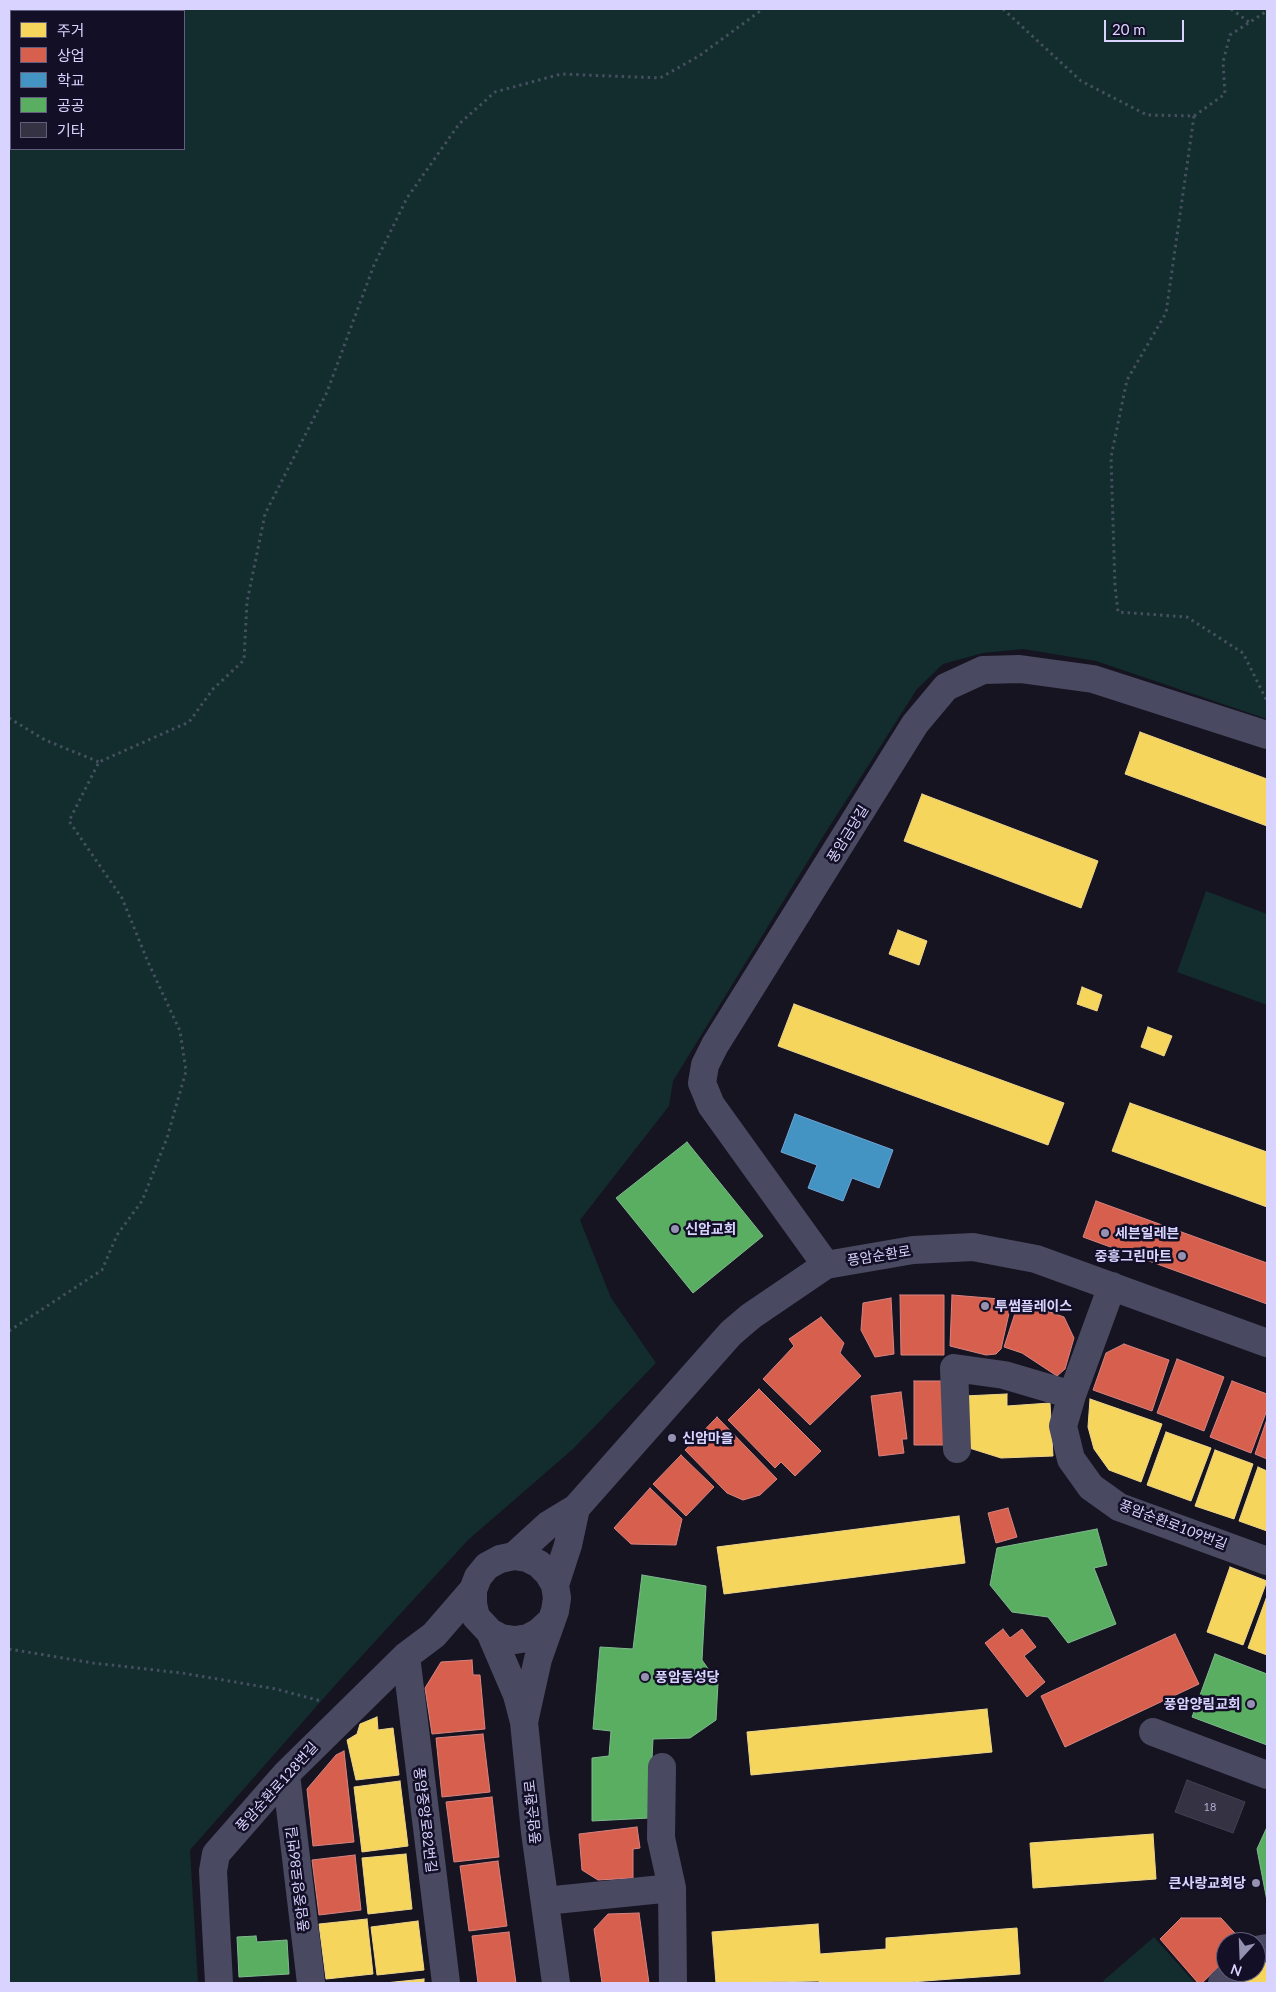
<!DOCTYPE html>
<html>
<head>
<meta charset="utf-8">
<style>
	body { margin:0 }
	#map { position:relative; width:1276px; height:1992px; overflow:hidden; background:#161421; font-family:Lato,"Noto Sans KR",sans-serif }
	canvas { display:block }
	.frame { position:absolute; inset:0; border:10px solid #d9d4ff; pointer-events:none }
	.legend { position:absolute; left:10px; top:10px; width:175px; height:140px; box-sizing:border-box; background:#130f26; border:1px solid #625e7d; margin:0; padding:6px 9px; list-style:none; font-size:15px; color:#d9d4ff }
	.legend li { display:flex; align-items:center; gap:10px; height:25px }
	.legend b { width:25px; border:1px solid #625e7d }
	.north { position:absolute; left:1216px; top:1932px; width:50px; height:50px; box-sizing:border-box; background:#130f26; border:1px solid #625e7d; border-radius:50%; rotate:200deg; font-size:14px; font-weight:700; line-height:20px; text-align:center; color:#d9d4ff }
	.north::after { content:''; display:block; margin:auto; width:18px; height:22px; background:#9591b1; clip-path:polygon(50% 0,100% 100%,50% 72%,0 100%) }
	.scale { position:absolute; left:1104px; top:20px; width:80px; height:22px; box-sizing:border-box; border:2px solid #d9d4ff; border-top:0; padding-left:6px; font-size:15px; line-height:18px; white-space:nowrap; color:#d9d4ff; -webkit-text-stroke:4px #130f26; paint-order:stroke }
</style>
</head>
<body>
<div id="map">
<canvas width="1276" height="1992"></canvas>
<div class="frame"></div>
<ul class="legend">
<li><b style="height:14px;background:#f6d55c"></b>주거</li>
<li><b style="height:14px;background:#d6604d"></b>상업</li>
<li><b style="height:14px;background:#4393c3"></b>학교</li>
<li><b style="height:14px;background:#5aae61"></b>공공</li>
<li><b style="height:14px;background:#343243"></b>기타</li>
</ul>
<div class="north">N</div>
<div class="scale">20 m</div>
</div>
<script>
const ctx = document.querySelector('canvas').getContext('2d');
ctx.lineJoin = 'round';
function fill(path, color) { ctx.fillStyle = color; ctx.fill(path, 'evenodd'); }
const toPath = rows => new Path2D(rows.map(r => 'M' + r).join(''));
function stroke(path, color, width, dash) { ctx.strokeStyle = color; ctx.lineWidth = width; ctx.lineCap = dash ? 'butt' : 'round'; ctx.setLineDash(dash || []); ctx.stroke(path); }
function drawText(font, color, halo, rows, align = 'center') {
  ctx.font = font + ' Lato,"Noto Sans KR",sans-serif'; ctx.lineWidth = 5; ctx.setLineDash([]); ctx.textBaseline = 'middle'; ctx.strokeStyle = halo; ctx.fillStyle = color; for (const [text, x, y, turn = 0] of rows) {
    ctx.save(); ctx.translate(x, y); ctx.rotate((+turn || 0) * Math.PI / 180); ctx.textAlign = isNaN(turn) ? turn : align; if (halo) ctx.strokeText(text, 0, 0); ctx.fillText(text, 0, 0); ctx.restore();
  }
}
const green = toPath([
	[9,9,1267,9,1267,719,1096,661,1023,649,983,653,943,664,917,689,824,835,673,1081,669,1106,580,1220,611,1298,656,1363,573,1449,468,1540,337,1683,190,1850,198,1983,9,1983],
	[11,11,184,11,184,149,11,149],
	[1206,891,1267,914,1267,1005,1177,972],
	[1154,1937,1195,1983,1105,1983,1103,1981]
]);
const homes = toPath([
	[1140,732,1267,779,1267,826,1125,774,1140,732],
	[922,794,1098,861,1081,908,904,841,922,794],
	[898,930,927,941,919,965,889,954,898,930],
	[1082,987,1102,995,1097,1011,1077,1004,1082,987],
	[794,1004,1064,1103,1048,1145,778,1046,794,1004],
	[1148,1027,1172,1036,1164,1056,1141,1047,1148,1027],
	[1130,1103,1267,1152,1267,1207,1112,1151,1130,1103],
	[1007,1394,1007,1406,1050,1403,1053,1456,1001,1458,966,1447,964,1396,1007,1394],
	[1090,1399,1162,1424,1141,1482,1109,1470,1094,1449,1088,1427,1090,1399],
	[1166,1432,1211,1448,1191,1501,1147,1485,1166,1432],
	[1215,1450,1253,1464,1234,1519,1195,1506,1215,1450],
	[1258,1467,1267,1471,1267,1531,1239,1521,1258,1467],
	[959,1516,965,1563,724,1594,717,1547,959,1516],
	[1230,1567,1267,1581,1243,1645,1207,1632,1230,1567],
	[1267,1596,1267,1655,1248,1648,1267,1596],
	[987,1709,992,1752,751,1775,747,1732,987,1709],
	[377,1717,378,1730,393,1728,399,1775,356,1780,347,1740,357,1734,360,1724,377,1717],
	[400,1781,408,1846,362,1852,354,1787,400,1781],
	[1153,1834,1156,1879,1033,1888,1030,1843,1153,1834],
	[406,1854,412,1909,368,1914,362,1858,406,1854],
	[367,1919,373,1974,326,1979,319,1924,367,1919],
	[418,1921,424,1970,377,1975,371,1927,418,1921],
	[818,1924,820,1954,886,1949,886,1938,1017,1928,1020,1974,897,1983,819,1983,819,1981,716,1983,712,1932,818,1924],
	[1264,1961,1267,1961,1267,1983,1240,1983,1252,1972,1256,1972,1256,1969,1264,1961],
	[424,1979,424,1983,385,1983,424,1979]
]);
const shops = toPath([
	[1096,1201,1267,1263,1267,1304,1083,1237,1096,1201],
	[900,1295,944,1295,944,1355,901,1355,900,1295],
	[952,1295,1012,1300,1001,1349,996,1354,986,1355,950,1346,952,1295],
	[891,1298,894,1354,875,1357,861,1330,863,1303,891,1298],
	[1019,1301,1064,1317,1074,1338,1065,1369,1057,1376,1022,1353,1004,1347,1019,1301],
	[821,1317,844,1343,840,1353,861,1376,810,1425,763,1379,794,1346,789,1339,821,1317],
	[1124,1344,1169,1360,1152,1411,1093,1390,1106,1353,1124,1344],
	[1177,1359,1224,1377,1204,1431,1157,1413,1177,1359],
	[914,1381,944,1381,944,1445,914,1445,914,1381],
	[1232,1381,1267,1394,1267,1410,1251,1453,1210,1437,1232,1381],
	[759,1389,821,1451,795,1476,781,1462,775,1468,728,1420,759,1389],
	[901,1392,907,1439,902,1439,904,1453,879,1456,871,1396,901,1392],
	[717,1417,777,1479,760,1495,743,1500,727,1493,685,1450,717,1417],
	[1267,1419,1267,1459,1255,1454,1267,1419],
	[681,1455,714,1487,686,1516,653,1484,681,1455],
	[650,1488,682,1519,676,1545,631,1544,614,1528,650,1488],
	[1008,1508,1017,1537,996,1543,988,1513,1008,1508],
	[1003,1629,1010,1638,1022,1629,1036,1647,1024,1656,1045,1682,1027,1697,985,1643,1003,1629],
	[1175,1634,1199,1684,1065,1747,1041,1696,1175,1634],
	[472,1660,473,1675,480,1675,485,1729,432,1734,425,1688,441,1662,472,1660],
	[483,1734,490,1792,442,1797,436,1738,483,1734],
	[344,1751,354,1842,313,1846,307,1789,336,1755,344,1751],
	[492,1797,499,1857,454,1862,446,1802,492,1797],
	[637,1827,640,1848,633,1849,633,1878,598,1880,582,1870,579,1834,637,1827],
	[355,1855,361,1910,319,1915,312,1860,355,1855],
	[498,1861,507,1926,469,1931,460,1866,498,1861],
	[639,1913,649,1983,602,1983,594,1929,608,1914,639,1913],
	[1181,1918,1221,1918,1243,1942,1226,1942,1226,1960,1202,1983,1198,1983,1160,1939,1181,1918],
	[509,1932,516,1983,478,1983,472,1936,509,1932]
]);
const schools = toPath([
	[795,1114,893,1150,879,1188,852,1178,843,1201,808,1188,817,1165,781,1152,795,1114]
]);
const public = toPath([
	[687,1142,763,1236,693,1293,616,1198,687,1142],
	[1097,1529,1107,1565,1094,1568,1116,1624,1068,1643,1048,1617,1012,1612,990,1585,997,1548,1097,1529],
	[642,1575,706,1586,702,1660,718,1683,716,1720,690,1738,653,1739,649,1818,592,1821,592,1758,609,1756,611,1731,593,1729,600,1647,633,1649,642,1575],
	[1215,1654,1267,1674,1267,1745,1192,1717,1215,1654],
	[1267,1827,1267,1901,1257,1849,1267,1827],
	[256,1936,257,1942,287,1940,289,1974,239,1977,237,1937,256,1936]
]);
const building = toPath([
	[1187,1780,1245,1802,1233,1833,1175,1812,1187,1780]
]);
const path = toPath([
	[1003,9,1081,81,1147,115,1194,116,1225,94,1223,62,1230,35,1267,11],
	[1231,9,1249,22],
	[1194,116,1166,313,1127,380,1111,457,1115,586,1118,612,1187,617,1243,653,1267,701],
	[9,718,45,740,99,762],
	[9,1331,102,1270,117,1235,142,1201,167,1138,186,1071,180,1031,148,962,122,898,69,821,99,762,189,722,213,689,244,660,247,602,265,514,327,392,374,265,407,198,459,124,495,92,561,74,660,78,699,56,763,9],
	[9,1649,93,1663,182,1673,276,1689,321,1701]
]);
const minor = toPath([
	[826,1265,711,1105,702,1083,705,1065,715,1045,915,724,946,687,983,670,1020,669,1093,679,1267,735],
	[1112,1286,1072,1395,1063,1426,1071,1459,1091,1487,1119,1507,1267,1561],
	[957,1449,954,1368,1004,1375,1072,1395],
	[514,1556,548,1525,576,1508,731,1333,751,1316,826,1265,913,1250,973,1247,1036,1259,1267,1343],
	[555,1585,568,1545,576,1508],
	[490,1632,517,1695,524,1722,535,1832,556,1983],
	[406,1656,446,1983],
	[524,1722,538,1659,555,1611,557,1598,555,1585,548,1573,539,1564,527,1558,514,1556,500,1559,487,1566,478,1577,473,1590,473,1604,476,1617,490,1632,501,1638,515,1640,528,1638,539,1632,549,1623],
	[1153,1732,1267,1775],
	[662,1767,661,1838,672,1888,673,1983],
	[286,1774,311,1983],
	[545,1901,672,1888],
	[1256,1950,1267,1948],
	[219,1983,213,1871,216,1854,286,1774,406,1656,434,1635,473,1590],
	[1222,1983,1234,1972]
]);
const markers = [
	[675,1229,5,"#9591b1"],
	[1105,1233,5,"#9591b1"],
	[1182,1256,5,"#9591b1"],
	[985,1306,5,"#9591b1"],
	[672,1438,5,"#9591b1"],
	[645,1677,5,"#9591b1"],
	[1251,1704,5,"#9591b1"],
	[1256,1883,5,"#9591b1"]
];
const numberNames = [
	["18",1210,1807]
];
const streetNames = [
	["풍암금당길",848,834,-58],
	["풍암순환로",879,1256,-9],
	["풍암순환로109번길",1173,1525,21],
	["풍암순환로128번길",277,1787,-48],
	["풍암순환로",533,1812,-96],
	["풍암중앙로82번길",425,1820,83],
	["풍암중앙로86번길",298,1879,-97]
];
const poiNames = [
	["신암교회",685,1229],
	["세븐일레븐",1115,1233],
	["중흥그린마트",1172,1256,"right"],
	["투썸플레이스",995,1306],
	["신암마을",682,1438],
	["풍암동성당",655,1677],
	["풍암양림교회",1241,1704,"right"],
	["큰사랑교회당",1246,1883,"right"]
];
fill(green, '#132c2d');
fill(homes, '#f6d55c');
stroke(homes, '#edd58d', 1);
fill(shops, '#d6604d');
stroke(shops, '#d78382', 1);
fill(schools, '#4393c3');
stroke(schools, '#70a6d5', 1);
fill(public, '#5aae61');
stroke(public, '#80b990', 1);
fill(building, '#343243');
stroke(building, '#433f54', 1);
stroke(path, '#44505f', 3, [2.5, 4]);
stroke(minor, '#4a4962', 28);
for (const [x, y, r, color] of markers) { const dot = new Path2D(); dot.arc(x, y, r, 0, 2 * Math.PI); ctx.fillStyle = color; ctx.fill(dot); stroke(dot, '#130f26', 2); }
drawText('11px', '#b0acd0', null, numberNames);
drawText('14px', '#d9d4ff', '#130f26', streetNames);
drawText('bold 14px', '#d9d4ff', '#130f26', poiNames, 'left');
</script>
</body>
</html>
